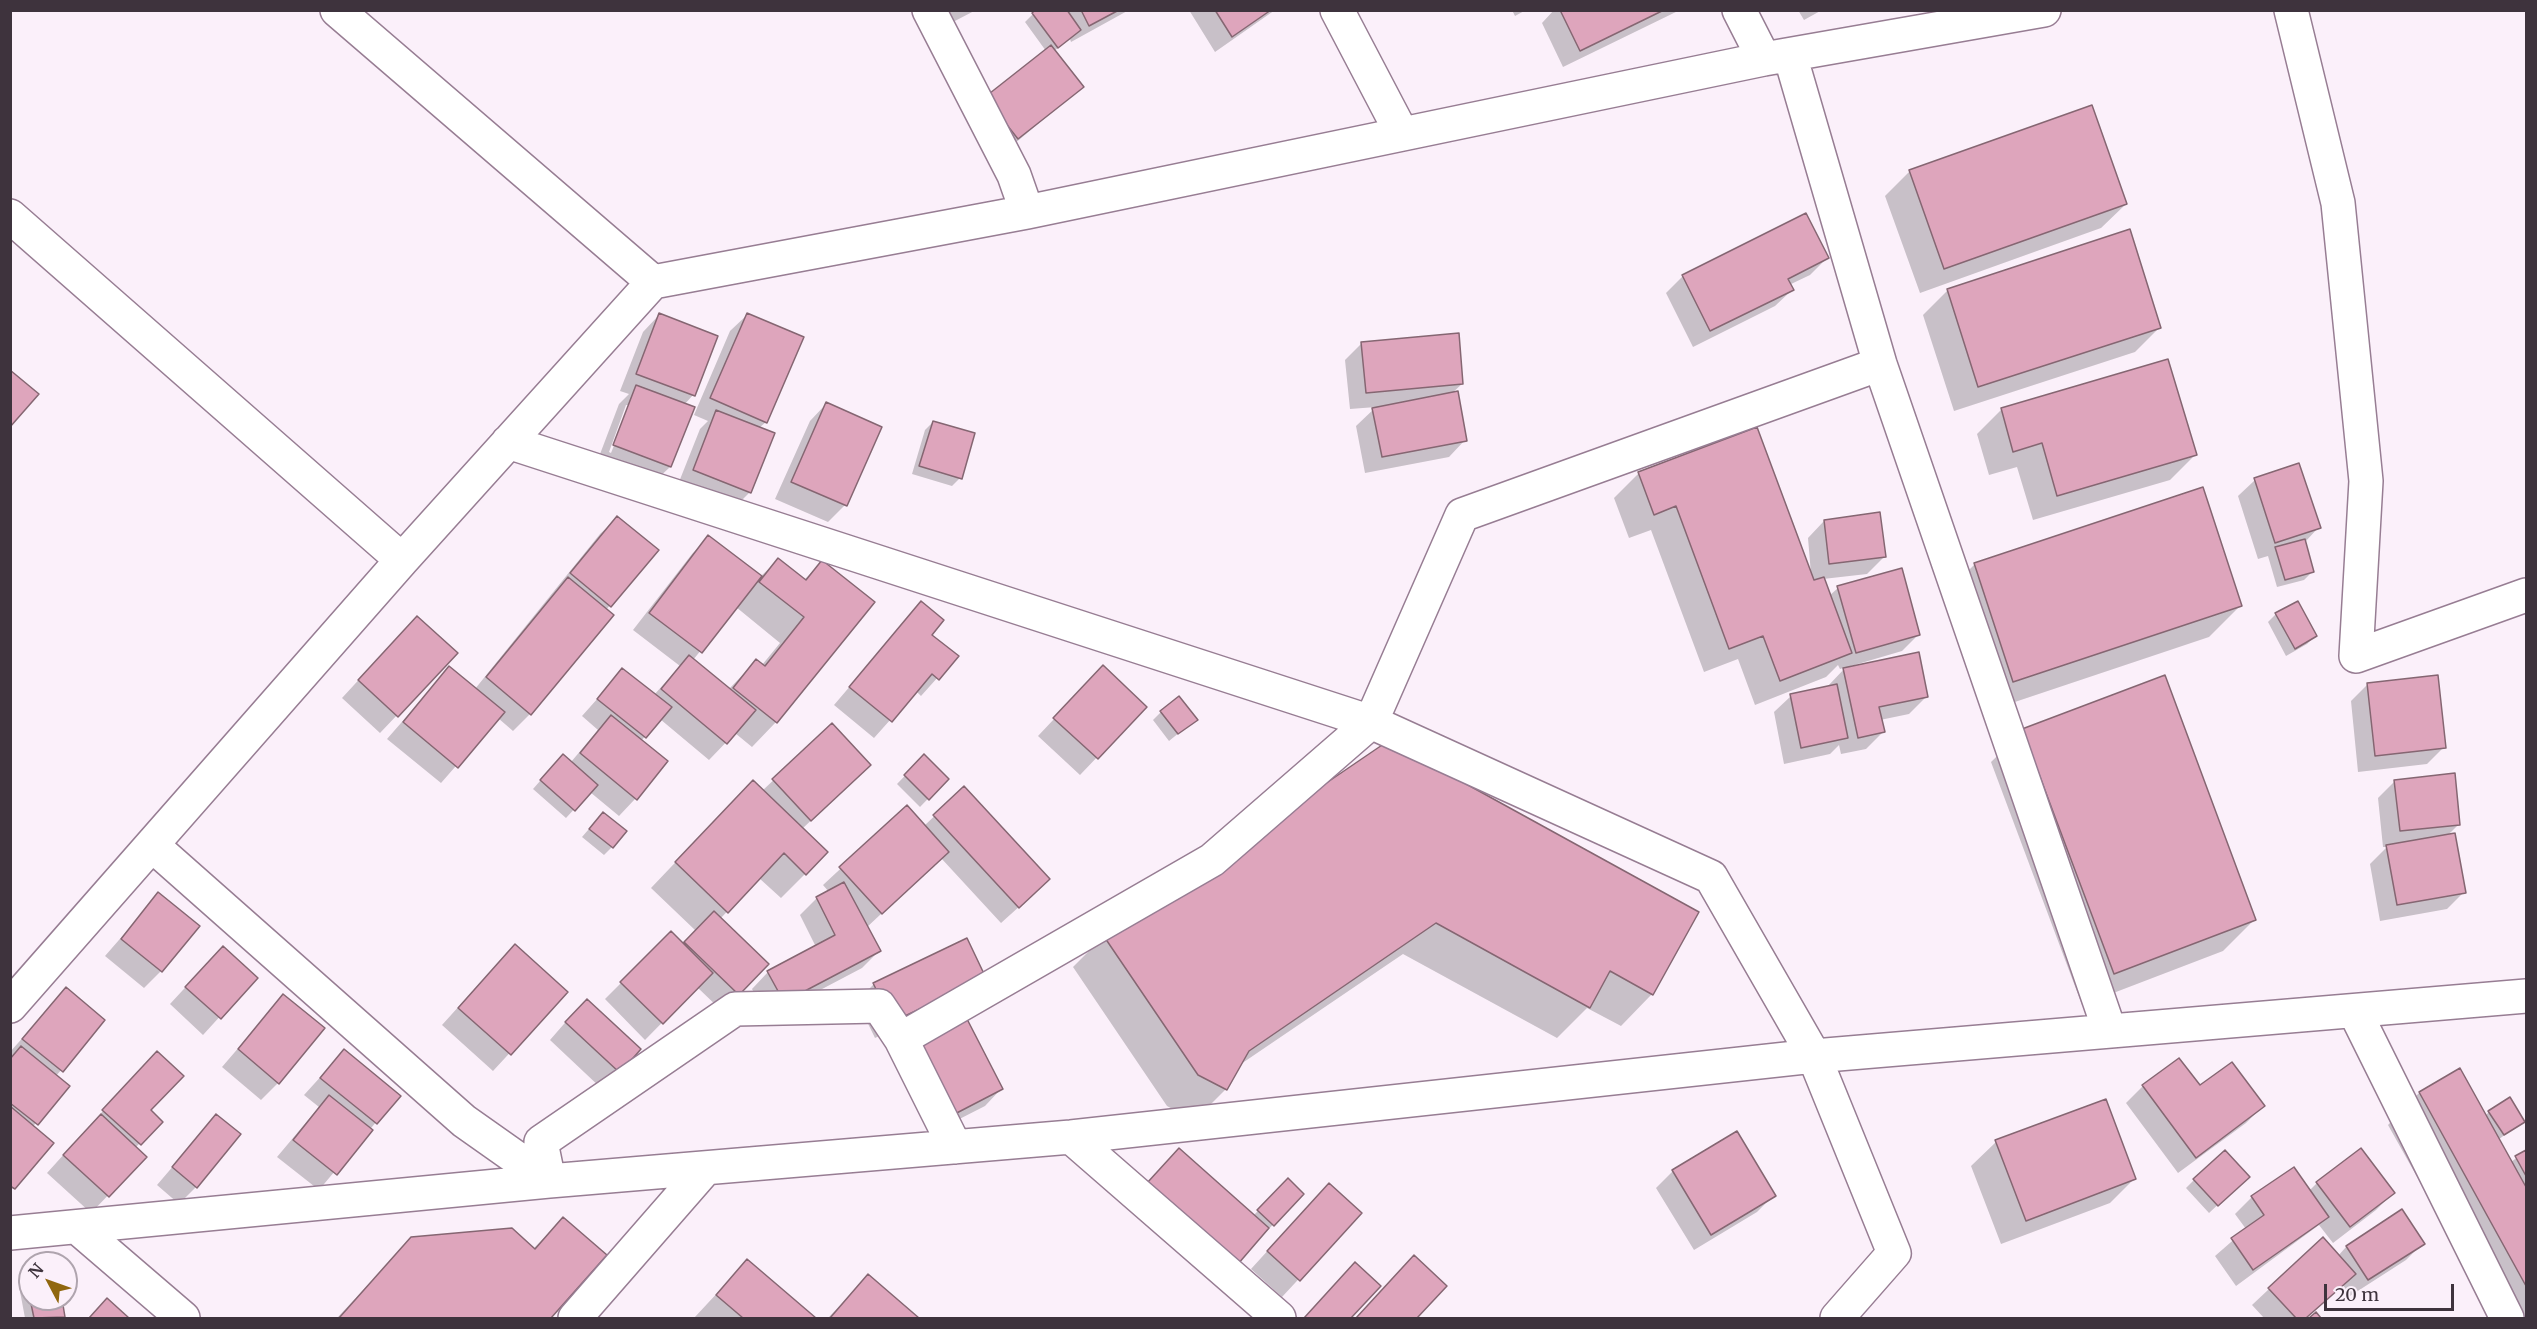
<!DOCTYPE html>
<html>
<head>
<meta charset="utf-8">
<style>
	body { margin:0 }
	#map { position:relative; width:2537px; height:1329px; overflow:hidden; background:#fbf0fa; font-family:Merriweather,serif }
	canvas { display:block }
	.frame { position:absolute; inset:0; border:12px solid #3e333d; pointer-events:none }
	.north { position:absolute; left:18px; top:1251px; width:60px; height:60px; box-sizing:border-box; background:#fbf0fa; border:2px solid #afa4ae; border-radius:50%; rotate:311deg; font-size:16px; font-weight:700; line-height:24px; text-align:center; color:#3e333d }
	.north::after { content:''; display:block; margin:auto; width:21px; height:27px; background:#90670e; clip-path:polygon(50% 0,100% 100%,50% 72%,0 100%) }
	.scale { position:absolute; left:2324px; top:1284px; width:130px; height:27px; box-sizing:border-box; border:3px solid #3e333d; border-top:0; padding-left:8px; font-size:18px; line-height:21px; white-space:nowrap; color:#3e333d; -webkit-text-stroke:4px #fbf0fa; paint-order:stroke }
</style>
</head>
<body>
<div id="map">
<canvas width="2537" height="1329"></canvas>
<div class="frame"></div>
<div class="north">N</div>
<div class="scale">20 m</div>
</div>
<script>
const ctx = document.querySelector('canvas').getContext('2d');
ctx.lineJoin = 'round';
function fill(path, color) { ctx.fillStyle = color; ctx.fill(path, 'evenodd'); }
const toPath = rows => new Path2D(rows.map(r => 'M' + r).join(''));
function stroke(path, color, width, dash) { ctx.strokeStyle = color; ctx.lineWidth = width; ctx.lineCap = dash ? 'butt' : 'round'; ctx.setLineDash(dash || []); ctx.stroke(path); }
const shadow = toPath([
	[948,10,976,10,953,22],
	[1037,10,1129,10,1071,42,1070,39,1054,51,1082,87,1001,155,969,115,1046,51,1025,22],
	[1189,10,1275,10,1215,52],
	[1512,10,1526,10,1515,16],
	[1554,10,1680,10,1563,67,1542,23],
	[1798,10,1822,10,1804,20],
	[1910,171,2126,204,2101,228,1920,293,1885,196],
	[1827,258,1810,275,1789,285,1792,290,1775,306,1693,347,1666,293,1683,276],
	[1948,290,2160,327,2135,352,1954,411,1923,315],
	[659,315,716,336,693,395,684,405,693,408,670,467,653,483,597,462,619,404,629,394,620,391,643,332],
	[626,405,630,405,611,453,609,452],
	[747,315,766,422,759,428,750,492,733,509,677,487,700,429,708,421,694,415,730,331],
	[1362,343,1462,384,1451,394,1465,440,1449,457,1365,473,1356,426,1376,407,1350,409,1345,360],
	[826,404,880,428,845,505,828,522,775,499,810,421],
	[2002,409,2195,455,2170,480,2033,520,2017,467,1989,475,1977,434],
	[933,422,960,478,952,486,912,474,925,430],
	[1639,473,1811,574,1808,538,1824,521,1884,557,1867,574,1823,579,1829,596,1838,588,1919,634,1902,651,1851,666,1852,668,1926,697,1909,714,1880,720,1883,732,1866,749,1841,754,1839,745,1830,754,1784,764,1774,712,1791,696,1827,687,1846,667,1840,669,1838,665,1826,677,1755,705,1738,659,1704,672,1651,530,1629,538,1614,498],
	[2255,480,2319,527,2305,542,2313,571,2304,580,2277,587,2268,556,2258,559,2238,496],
	[617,518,656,550,606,610,530,714,513,731,498,718,441,783,387,739,449,668,475,689,600,534],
	[709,537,760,577,778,560,804,580,822,562,776,722,752,747,735,733,709,760,660,719,641,741,666,761,635,799,619,816,590,792,566,818,533,789,555,764,571,762,598,730,582,716,623,670,654,695,680,666,633,630,692,554],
	[736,607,780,643,762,665,756,661,729,689,693,660],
	[1975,564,2241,605,2209,637,1982,713,1943,596],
	[921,603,930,635,956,657,921,696,916,691,874,738,834,705],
	[2276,614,2315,636,2307,644,2286,656,2268,622],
	[401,634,456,653,380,733,342,698],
	[1087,684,1145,707,1080,775,1038,736],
	[2368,684,2444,747,2427,764,2358,772,2351,701],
	[1161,712,1196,719,1169,741,1153,720],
	[832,725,853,781,802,829,805,874,781,898,759,878,720,919,767,964,722,1011,697,987,645,1040,605,999,671,933,683,945,696,931,651,888,728,807,762,791],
	[2023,731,2254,920,2223,951,2082,1005,1991,762],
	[1388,743,1652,994,1621,1026,1587,1008,1557,1038,1403,954,1238,1066,1226,1089,1194,1121,1167,1106,1073,967,1104,936],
	[924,756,947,779,920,807,897,784],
	[2395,781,2459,824,2447,836,2464,892,2447,909,2380,921,2370,864,2387,847,2383,847,2378,798],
	[964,788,1031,896,1001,923,941,858,866,928,879,951,862,968,767,1018,752,989,768,972,816,947,800,915,817,898,829,892,823,885,907,807,924,826],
	[595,822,612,847,604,855,582,837],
	[159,894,161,971,144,988,105,956],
	[498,963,566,992,493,1071,442,1025],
	[206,965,255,978,203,1035,170,1004],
	[874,984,967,994,875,1038,857,1001],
	[66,989,103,1020,56,1076,33,1128,10,1191,10,1052],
	[283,996,278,1083,261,1100,222,1067],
	[570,1017,619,1072,602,1089,550,1040],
	[344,1051,398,1096,319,1190,277,1157,319,1107,304,1095],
	[897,1064,1001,1089,985,1106,932,1133],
	[140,1070,149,1110,161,1122,135,1148,145,1157,91,1213,47,1173],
	[2460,1071,2485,1116,2489,1112,2523,1121,2498,1140,2511,1162,2526,1151,2526,1318,2496,1318,2388,1125,2419,1093],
	[2143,1086,2200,1088,2263,1106,2246,1123,2178,1173,2126,1103],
	[216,1116,196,1187,179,1204,157,1185],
	[1996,1142,2135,1178,2110,1203,2001,1244,1971,1166],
	[1673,1171,1774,1195,1757,1212,1694,1250,1656,1188],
	[1288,1180,1302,1194,1265,1233,1253,1216],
	[2194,1180,2239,1185,2209,1213,2186,1188],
	[2317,1183,2393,1193,2376,1210,2333,1243,2319,1225,2236,1286,2215,1256,2246,1229,2235,1214,2252,1197,2309,1191],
	[1312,1202,1360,1213,1282,1297,1251,1269],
	[2401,1211,2423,1243,2406,1260,2350,1296,2343,1285,2306,1318,2264,1318,2252,1305,2269,1289,2338,1256,2346,1247],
	[563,1219,605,1255,549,1318,337,1318,412,1238,533,1249],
	[747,1261,814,1318,694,1318],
	[1397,1274,1445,1286,1415,1318,1356,1318],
	[868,1276,917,1318,828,1318],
	[30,1277,30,1299,61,1299,63,1316,61,1318,25,1318,19,1286],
	[1338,1281,1379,1286,1349,1318,1304,1318],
	[107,1300,127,1318,89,1318]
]);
const building = toPath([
	[1035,10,1067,10,1081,30,1058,48,1032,13,1035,10],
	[1081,10,1119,10,1089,26,1081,10],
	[1215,10,1271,10,1232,37,1215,10],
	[1560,10,1664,10,1580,51,1560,10],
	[1051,45,1084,87,1018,139,985,97,1051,45],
	[2092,105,2127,204,1944,269,1909,170,2092,105],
	[1806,213,1829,258,1788,279,1794,290,1710,331,1682,275,1806,213],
	[2130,229,2161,328,1978,387,1947,289,2130,229],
	[659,313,718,336,695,396,636,374,659,313],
	[747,313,804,337,767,423,710,398,747,313],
	[1459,333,1463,384,1366,393,1361,342,1459,333],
	[2168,359,2197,455,2057,496,2042,443,2013,452,2001,408,2168,359],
	[10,370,39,394,10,427,10,370],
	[636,385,695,407,671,467,613,445,636,385],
	[1458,391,1467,441,1382,457,1372,408,1458,391],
	[826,402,882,427,847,506,791,482,826,402],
	[716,410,775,433,751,493,693,470,716,410],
	[933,421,975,433,962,479,919,466,933,421],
	[1757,427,1814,580,1824,577,1852,653,1780,681,1763,636,1729,649,1676,506,1654,515,1638,472,1757,427],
	[2299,463,2321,528,2275,543,2254,478,2299,463],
	[2203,487,2242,606,2013,682,1974,563,2203,487],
	[1880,512,1886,557,1829,564,1824,520,1880,512],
	[617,516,659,550,611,607,570,573,617,516],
	[708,535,762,576,702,653,649,613,708,535],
	[2305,539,2314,572,2285,580,2275,547,2305,539],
	[778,558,806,580,822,560,875,602,777,723,733,688,756,659,765,666,804,617,759,582,778,558],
	[1902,568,1920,635,1856,653,1837,586,1902,568],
	[568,577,614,615,531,715,486,677,568,577],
	[921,601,944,620,932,635,959,656,939,680,932,674,892,722,849,687,921,601],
	[2298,601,2317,636,2295,649,2275,613,2298,601],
	[417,616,458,653,398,717,358,680,417,616],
	[1919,652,1928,697,1879,707,1885,732,1858,738,1843,668,1919,652],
	[689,655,756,710,727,744,661,689,689,655],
	[1103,665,1147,707,1098,759,1053,718,1103,665],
	[449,666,505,712,458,768,403,722,449,666],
	[622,668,672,707,646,738,597,699,622,668],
	[2165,675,2256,920,2114,974,2022,729,2165,675],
	[2438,675,2446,748,2375,756,2367,683,2438,675],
	[1837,684,1848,738,1801,748,1790,694,1837,684],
	[1179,696,1198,720,1178,734,1160,711,1179,696],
	[611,715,668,761,637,800,580,753,611,715],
	[832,723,871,765,811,821,772,779,832,723],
	[1388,741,1699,912,1653,995,1610,971,1590,1008,1436,923,1249,1051,1227,1090,1198,1075,1103,935,1388,741],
	[563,754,598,785,575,811,540,780,563,754],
	[924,754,949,779,929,800,904,775,924,754],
	[2455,773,2460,825,2400,831,2394,780,2455,773],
	[753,780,828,852,806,875,784,853,728,913,675,862,753,780],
	[964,786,1050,879,1019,908,933,815,964,786],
	[907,805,949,852,882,914,839,867,907,805],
	[603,812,627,831,613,848,589,829,603,812],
	[2455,833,2466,893,2397,905,2386,845,2455,833],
	[844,882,881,951,784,1002,767,971,835,935,816,897,844,882],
	[158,892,200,926,162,972,121,939,158,892],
	[714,911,769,964,739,995,684,942,714,911],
	[671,931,713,973,663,1024,620,982,671,931],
	[967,938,986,978,892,1022,873,983,967,938],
	[515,944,568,992,511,1055,458,1008,515,944],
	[223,946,258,978,221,1019,185,987,223,946],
	[66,987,105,1020,63,1072,22,1039,66,987],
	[283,994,325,1028,279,1084,238,1049,283,994],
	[587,999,641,1049,620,1073,565,1022,587,999],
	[967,1019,1003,1089,949,1117,913,1046,967,1019],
	[21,1046,70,1086,38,1125,10,1103,10,1059,21,1046],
	[344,1049,401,1096,377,1124,320,1078,344,1049],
	[157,1051,184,1076,151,1110,163,1122,141,1145,102,1110,157,1051],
	[2179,1058,2200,1085,2232,1062,2265,1106,2196,1158,2142,1085,2179,1058],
	[2460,1068,2526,1187,2526,1286,2419,1092,2460,1068],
	[329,1095,373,1130,337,1175,293,1140,329,1095],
	[2510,1097,2525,1122,2504,1135,2488,1111,2510,1097],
	[2106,1099,2136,1179,2026,1221,1995,1140,2106,1099],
	[10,1106,54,1143,15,1189,10,1186,10,1106],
	[101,1114,147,1157,109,1197,63,1155,101,1114],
	[216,1114,241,1134,197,1188,172,1167,216,1114],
	[1737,1131,1776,1196,1711,1235,1672,1170,1737,1131],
	[1179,1148,1269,1228,1238,1264,1147,1183,1179,1148],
	[2361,1148,2395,1193,2350,1227,2316,1182,2361,1148],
	[2225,1150,2250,1177,2218,1206,2193,1179,2225,1150],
	[2526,1150,2526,1176,2515,1156,2526,1150],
	[2294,1167,2329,1217,2253,1270,2231,1238,2264,1215,2251,1196,2294,1167],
	[1288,1178,1304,1194,1274,1226,1257,1210,1288,1178],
	[1329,1183,1362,1213,1300,1281,1267,1251,1329,1183],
	[2402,1209,2425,1244,2368,1280,2346,1246,2402,1209],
	[563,1217,607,1255,551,1318,339,1318,411,1237,512,1228,535,1249,563,1217],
	[2323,1237,2356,1274,2306,1318,2296,1318,2268,1288,2323,1237],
	[1414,1255,1447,1286,1417,1318,1356,1318,1414,1255],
	[747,1259,816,1318,743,1318,716,1295,747,1259],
	[1355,1262,1381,1286,1351,1318,1304,1318,1355,1262],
	[868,1274,919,1318,830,1318,868,1274],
	[107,1298,129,1318,89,1318,107,1298],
	[30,1299,62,1299,65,1317,34,1318,30,1299],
	[2316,1312,2321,1318,2309,1318,2316,1312]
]);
const minor = toPath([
	[337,10,653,282],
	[929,10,1014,175,1027,212],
	[1337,10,1402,134],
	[1739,10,1764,59],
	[2291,10,2338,203,2366,481,2356,656,2526,595],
	[1790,55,1880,364,2109,1029],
	[10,216,402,560],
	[508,442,1371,722,1711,877,1814,1056,1894,1253,1837,1318],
	[152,845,464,1121,549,1181],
	[10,1006,402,560,653,282,1027,212,1764,59,2044,10],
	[2355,1012,2507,1318],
	[901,1039,1212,860,1371,722,1462,515,1880,364],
	[1071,1137,1279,1318],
	[549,1181,541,1142,735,1009,879,1006,901,1039,955,1147],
	[77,1227,183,1318],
	[10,1233,549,1181,1071,1137,1814,1056,2526,996],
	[575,1318,705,1169]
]);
fill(shadow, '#0003');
fill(building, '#dea5bc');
stroke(building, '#856672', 1.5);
stroke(minor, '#977d93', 36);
stroke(minor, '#fff', 33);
</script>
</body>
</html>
